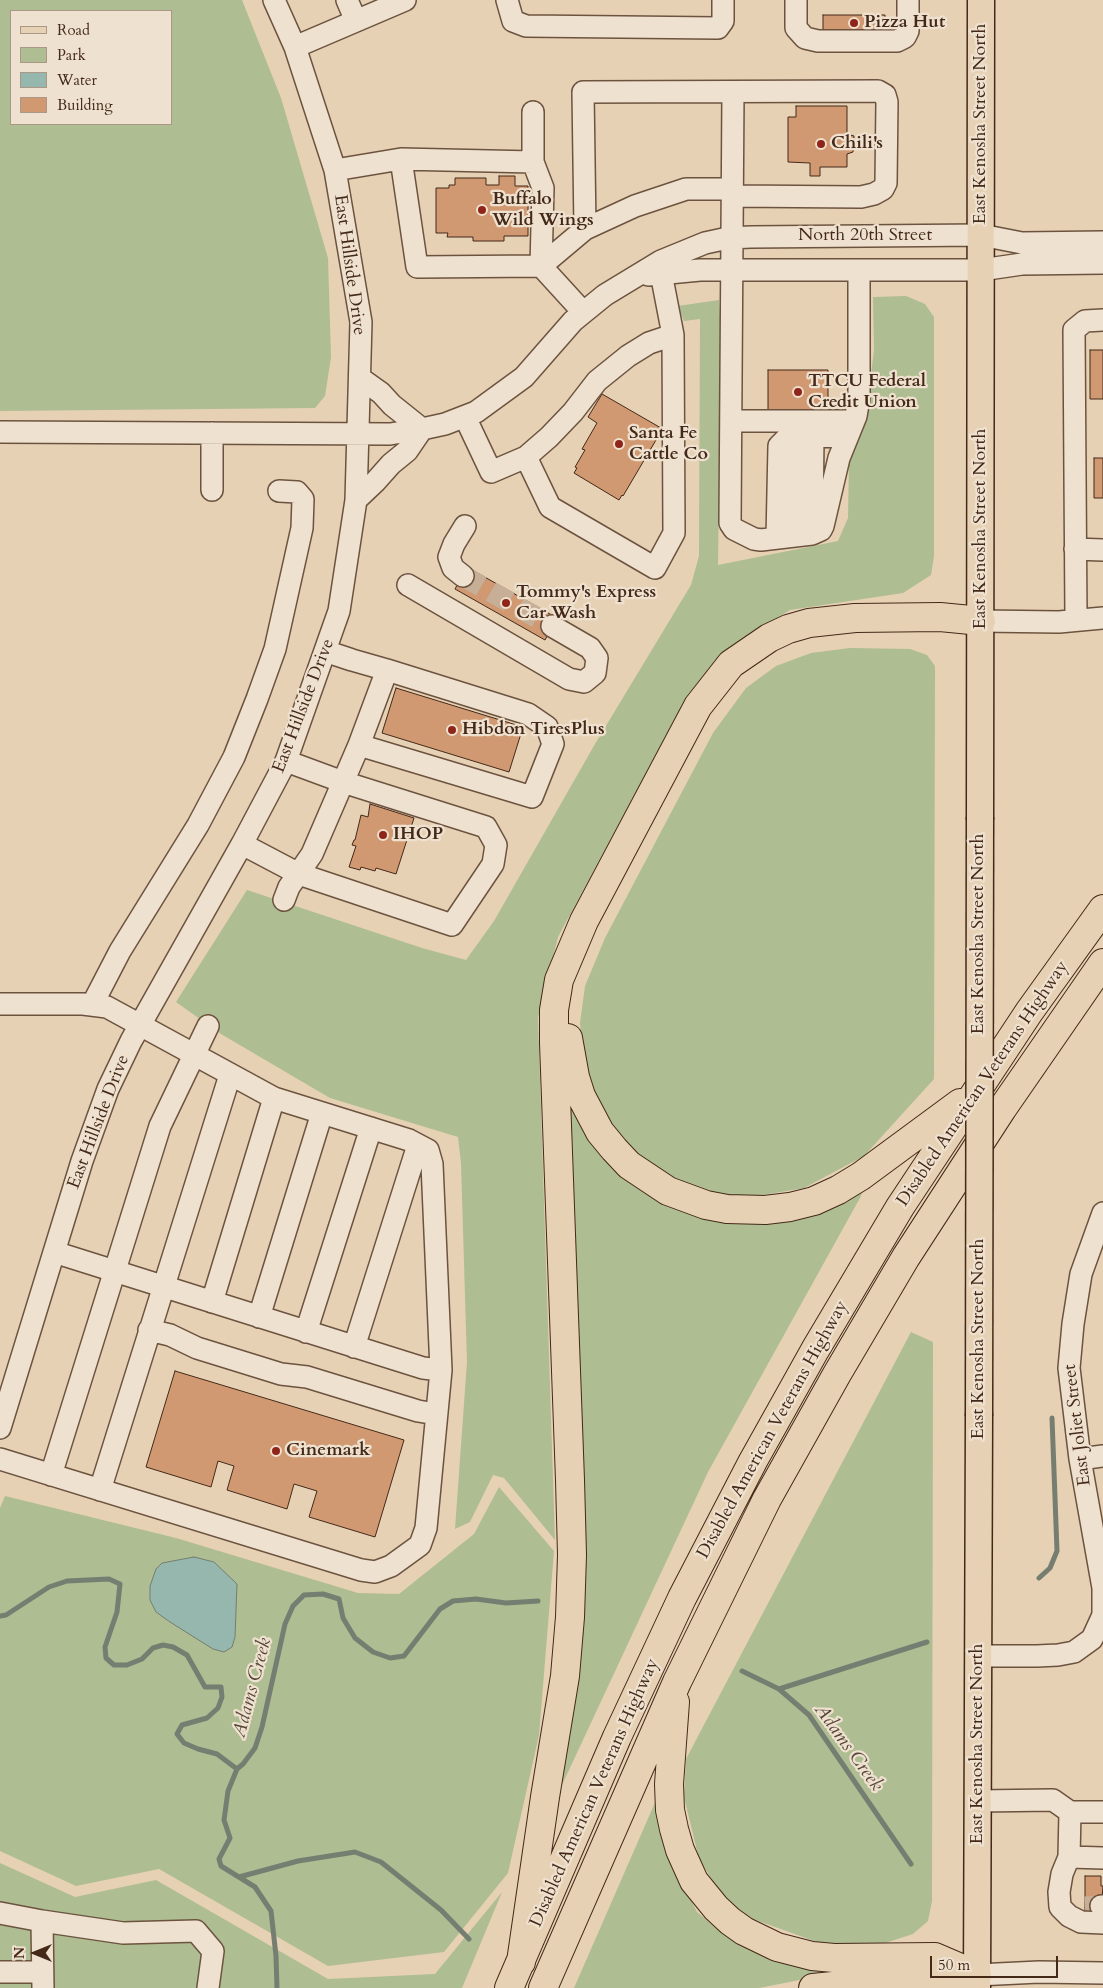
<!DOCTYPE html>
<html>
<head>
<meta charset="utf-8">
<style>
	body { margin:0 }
	#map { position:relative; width:1103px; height:1988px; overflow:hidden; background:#e6d1b5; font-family:Cardo,serif }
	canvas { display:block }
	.legend { position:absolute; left:10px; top:10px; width:162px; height:115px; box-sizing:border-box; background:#efe1cf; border:1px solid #ab9786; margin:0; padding:6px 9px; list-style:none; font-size:15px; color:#442918 }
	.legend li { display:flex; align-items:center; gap:10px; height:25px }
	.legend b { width:25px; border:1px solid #ab9786 }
	.north { position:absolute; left:10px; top:1928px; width:50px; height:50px; -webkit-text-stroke:4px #efe1cf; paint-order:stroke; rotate:270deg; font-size:14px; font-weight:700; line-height:20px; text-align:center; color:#442918 }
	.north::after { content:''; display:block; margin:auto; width:18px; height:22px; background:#442918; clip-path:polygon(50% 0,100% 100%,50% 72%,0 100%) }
	.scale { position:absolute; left:930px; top:1956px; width:128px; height:22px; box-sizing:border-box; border:2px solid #442918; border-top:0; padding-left:6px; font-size:15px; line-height:18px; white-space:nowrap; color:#442918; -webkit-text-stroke:4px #efe1cf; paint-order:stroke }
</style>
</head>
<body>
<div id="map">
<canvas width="1103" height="1988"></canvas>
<ul class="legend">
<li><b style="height:6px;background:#e6d1b5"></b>Road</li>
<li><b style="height:14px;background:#aebd92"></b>Park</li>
<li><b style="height:14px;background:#96b7ad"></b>Water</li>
<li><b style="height:14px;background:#d09972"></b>Building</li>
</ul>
<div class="north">N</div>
<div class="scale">50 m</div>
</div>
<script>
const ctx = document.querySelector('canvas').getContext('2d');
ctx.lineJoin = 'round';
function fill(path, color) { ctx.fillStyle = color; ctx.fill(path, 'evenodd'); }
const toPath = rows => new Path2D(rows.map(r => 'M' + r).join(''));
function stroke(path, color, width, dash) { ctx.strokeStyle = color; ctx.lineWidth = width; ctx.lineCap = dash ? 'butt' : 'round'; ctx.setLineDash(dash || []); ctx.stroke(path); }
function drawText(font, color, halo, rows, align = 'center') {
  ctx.font = font + ' Cardo,serif'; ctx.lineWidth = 4.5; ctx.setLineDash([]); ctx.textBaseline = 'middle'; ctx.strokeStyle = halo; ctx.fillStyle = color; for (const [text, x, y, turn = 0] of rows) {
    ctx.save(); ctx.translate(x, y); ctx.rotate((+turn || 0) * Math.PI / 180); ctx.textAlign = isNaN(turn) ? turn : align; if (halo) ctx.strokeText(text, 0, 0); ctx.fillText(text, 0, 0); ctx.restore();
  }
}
const green = toPath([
	[0,0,242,0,281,98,328,258,331,357,325,396,315,408,0,411],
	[11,11,171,11,171,124,11,124],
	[906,296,925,304,934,317,934,556,931,575,903,593,790,610,729,648,688,694,558,937,538,1018,555,1540,504,1478,493,1475,470,1522,455,1529,467,1362,461,1163,458,1137,330,1098,221,1034,176,1002,247,890,422,948,466,960,494,921,595,744,691,585,699,556,700,319,684,321,678,306,719,300,721,330,718,565,838,541,848,518,849,463,865,424,874,350,873,297],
	[850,648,910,649,927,655,935,666,934,1079,864,1156,804,1188,739,1199,680,1183,645,1165,611,1124,585,1076,580,1023,585,986,605,938,713,733,746,688,776,666,811,653],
	[570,1098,702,1217,863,1187,861,1196,708,1472,555,1800],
	[911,1332,933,1342,932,1901,928,1921,913,1934,876,1946,817,1942,750,1918,725,1900,699,1859,684,1797,686,1759],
	[499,1487,554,1551,539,1735,508,1873,444,1952,328,1966,159,1869,76,1886,0,1851,0,1508,5,1496,176,1538,358,1593,399,1594,474,1534],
	[657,1798,666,1852,697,1912,727,1937,771,1961,819,1971,820,1976,759,1988,574,1988],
	[0,1863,75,1897,156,1880,328,1979,435,1974,502,1892,462,1988,0,1988]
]);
const water = toPath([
	[194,1557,214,1562,237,1584,235,1637,232,1647,224,1652,213,1649,170,1622,156,1612,150,1600,150,1586,156,1569,162,1563,194,1557]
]);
const stream = toPath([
	[1039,1578,1050,1568,1057,1551,1052,1418],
	[0,1616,6,1615,49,1587,67,1581,109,1579,120,1584,117,1612,105,1647,106,1658,114,1665,127,1665,142,1659,153,1648,163,1645,173,1647,187,1655,205,1687,221,1687,222,1697,218,1708,207,1718,182,1725,177,1734,184,1743,198,1749,217,1754,237,1769,243,1764,255,1748,262,1727,285,1624,293,1606,304,1595,323,1594,339,1599,343,1618,355,1638,373,1652,390,1658,404,1656,440,1609,453,1601,476,1599,506,1603,538,1601],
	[742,1671,779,1689,809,1715,911,1864],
	[779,1689,927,1642],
	[237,1769,228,1791,224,1820,230,1838,219,1859,221,1866,255,1887,271,1911,276,1956,277,1988],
	[239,1877,298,1861,355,1852,381,1862,441,1910,469,1939]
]);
const building = toPath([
	[823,15,885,15,885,32,823,32,823,15],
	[796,106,847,106,847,134,854,136,853,152,847,154,847,167,820,167,820,176,810,176,810,163,788,162,788,117,796,117,796,106],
	[499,176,515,176,515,186,528,186,528,236,504,236,504,241,473,241,473,237,447,237,448,233,436,233,436,188,449,188,449,185,455,185,455,178,486,178,486,185,499,185,499,176],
	[1090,350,1103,350,1103,399,1090,399,1090,350],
	[768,370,828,370,828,413,768,413,768,370],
	[602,394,661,428,655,439,656,440,623,496,622,495,619,500,574,473,577,468,575,467,585,450,582,449,597,423,588,417,602,394],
	[1094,458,1103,458,1103,498,1094,498,1094,458],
	[467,567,557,618,545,640,455,589,467,567],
	[396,688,523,727,509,772,382,733,396,688],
	[370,804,414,818,396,874,376,868,375,871,361,867,360,870,349,867,356,846,352,845,354,840,355,840,361,815,368,817,370,804],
	[175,1371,404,1440,375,1537,309,1517,317,1491,294,1484,287,1509,227,1490,234,1466,218,1461,211,1487,146,1467,175,1371],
	[1085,1876,1101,1876,1101,1886,1103,1886,1101,1913,1085,1913,1085,1876]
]);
const minorTunnel = toPath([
	[463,576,552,626],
	[1085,1907,1101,1906]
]);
const minor = toPath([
	[347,0,356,21],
	[507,0,513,21,526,26,718,28,723,21,723,0],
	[796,0,796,28,805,38,818,41,897,41,905,37,908,31,908,0],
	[295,47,405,0],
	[733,92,730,523,734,529,754,539,761,540,812,534,821,530,823,526,839,458,856,416,859,399,859,270],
	[533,112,533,162],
	[401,159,533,162,543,188,541,266],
	[335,170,401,159,417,267,541,266,583,312],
	[585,229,635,206,686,189,732,189],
	[541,266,585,229,583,92,878,91,885,95,887,102,886,183,883,189,874,194,861,197,732,196],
	[661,273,673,335,674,533,655,568,550,507,526,457,549,437,573,412,597,381,628,356,649,343,673,335],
	[648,275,700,270,981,270,1022,264,1103,263],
	[360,378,381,393,392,405,422,429],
	[465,417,491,472,526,457],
	[731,421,854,421],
	[0,432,390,434,422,429,445,424,476,412,524,377,573,321,605,295,661,261,705,243,728,238,751,237,981,235,1022,243,1103,242],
	[212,433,212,490],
	[356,500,375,482,391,464,407,451,422,429],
	[812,532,813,436],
	[793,536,795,437],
	[777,538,779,446,785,440,792,437,848,436],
	[1075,549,1103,550],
	[463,576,453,568,449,557,454,544,465,526],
	[408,585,569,679,584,682,595,673,597,658,590,648,552,626],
	[1076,619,1074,330,1085,321,1103,320],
	[981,621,1059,622,1103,618],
	[325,651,352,660,387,670,528,714,547,727,553,744,532,797,359,745,387,670],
	[242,844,299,874,452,925,493,864,496,845,486,827,343,782,286,761],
	[284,900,289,887,312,854,359,745],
	[0,1004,83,1004,107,1007,274,1098,409,1140,428,1150,432,1164,441,1370,423,1368,54,1252],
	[92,1005,120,951,198,825,234,757,257,699,275,649,302,528,303,499,297,492,279,491],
	[212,1302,274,1098],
	[259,1317,322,1113],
	[149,1330,170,1335,197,1348,281,1374,307,1377,418,1411,436,1414],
	[306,1332,371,1128],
	[354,1347,418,1145],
	[0,1428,82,1161,108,1089,131,1041,242,844,286,761,339,611,356,500,361,322,335,170,295,47,274,0],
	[0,1459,361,1570,375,1572,391,1566,420,1545,426,1528,441,1370],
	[1080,1459,1103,1456],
	[51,1475,160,1126,208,1026],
	[100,1490,230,1075],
	[978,1656,1037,1656,1058,1655,1074,1652,1092,1639,1103,1615,1103,1588,1080,1459,1069,1368,1073,1324,1081,1274,1103,1213],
	[978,1801,1053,1800,1070,1812,1103,1812],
	[1070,1812,1069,1857,1062,1874,1059,1892,1060,1907,1069,1916,1081,1922,1103,1923],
	[1069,1857,1103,1858],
	[1101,1906,1103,1906],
	[0,1913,42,1921,43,1988],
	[42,1921,123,1933,196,1931,213,1951,208,1988],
	[0,1972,42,1972],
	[977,1975,1039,1972,1103,1973]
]);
const major = toPath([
	[980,817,981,0],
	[977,1988,979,1416]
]);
const highway = toPath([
	[568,1038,575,1077,581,1096,600,1132,614,1149,629,1165,668,1191,706,1205,727,1209,765,1210,790,1207,814,1201,838,1190,861,1176,960,1103],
	[675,1702,669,1784,670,1810,674,1829,680,1850,694,1881,716,1908,730,1921,744,1931,777,1947,812,1956,834,1958,935,1957,977,1975],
	[521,1962,545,1797,565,1676,570,1617,572,1555,570,1480,554,1043,554,1010,559,980,584,921,698,706,731,664,769,638,788,629,809,623,855,618,940,617,981,621],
	[509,1988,617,1737,682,1598,753,1461,815,1350,900,1207,1029,1012,1103,909],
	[543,1988,677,1682,767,1499,837,1374,906,1257,1002,1109,1103,963],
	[813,1988,863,1983,935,1982,977,1975]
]);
const majorBridge = toPath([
	[979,1416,980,817]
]);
const markers = [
	[854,23,5,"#8f2418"],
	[821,144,5,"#8f2418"],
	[482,210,5,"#8f2418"],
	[798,392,5,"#8f2418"],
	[619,444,5,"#8f2418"],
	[506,603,5,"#8f2418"],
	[452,730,5,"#8f2418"],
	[383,835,5,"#8f2418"],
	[276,1451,5,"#8f2418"]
];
const poiNames = [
	["Pizza Hut",864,23],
	["Chili's",831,144],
	["Buffalo",492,200],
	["Wild Wings",492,221],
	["TTCU Federal",808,382],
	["Credit Union",808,403],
	["Santa Fe",629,434],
	["Cattle Co",629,455],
	["Tommy's Express",516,593],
	["Car Wash",516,614],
	["Hibdon TiresPlus",462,730],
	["IHOP",393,835],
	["Cinemark",286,1451]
];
const streetNames = [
	["East Kenosha Street North",981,124,-90],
	["North 20th Street",865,236],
	["East Hillside Drive",349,265,82],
	["East Kenosha Street North",981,529,-90],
	["East Hillside Drive",304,706,-69],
	["East Kenosha Street North",979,934,-90],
	["Disabled American Veterans Highway",983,1084,-56],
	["East Hillside Drive",99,1122,-69],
	["East Kenosha Street North",979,1339,-90],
	["East Joliet Street",1078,1425,-97],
	["Disabled American Veterans Highway",773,1430,-61],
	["East Kenosha Street North",978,1744,-90],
	["Disabled American Veterans Highway",595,1793,-66]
];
const waterNames = [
	["Adams Creek",253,1688,-75],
	["Adams Creek",848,1748,54]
];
fill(green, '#aebd92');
fill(water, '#96b7ad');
stroke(water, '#757e71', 1);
stroke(stream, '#757e71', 5);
fill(building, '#d09972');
stroke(building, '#442918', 1);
stroke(minorTunnel, '#c6af96', 21, [21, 11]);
stroke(minor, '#6c533f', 24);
stroke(major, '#442918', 29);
stroke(highway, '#442918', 30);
stroke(minor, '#efe1cf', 21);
stroke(major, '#e6d1b5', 26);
stroke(highway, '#e6d1b5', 28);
stroke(majorBridge, '#442918', 29, []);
stroke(majorBridge, '#e6d1b5', 26);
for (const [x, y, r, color] of markers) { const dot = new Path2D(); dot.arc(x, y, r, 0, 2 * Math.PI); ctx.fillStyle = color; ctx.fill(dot); stroke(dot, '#efe1cf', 2); }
drawText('bold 18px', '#442918', '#efe1cf', poiNames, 'left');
drawText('18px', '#442918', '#efe1cf', streetNames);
drawText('italic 19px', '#544536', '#efe1cf', waterNames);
</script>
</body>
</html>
